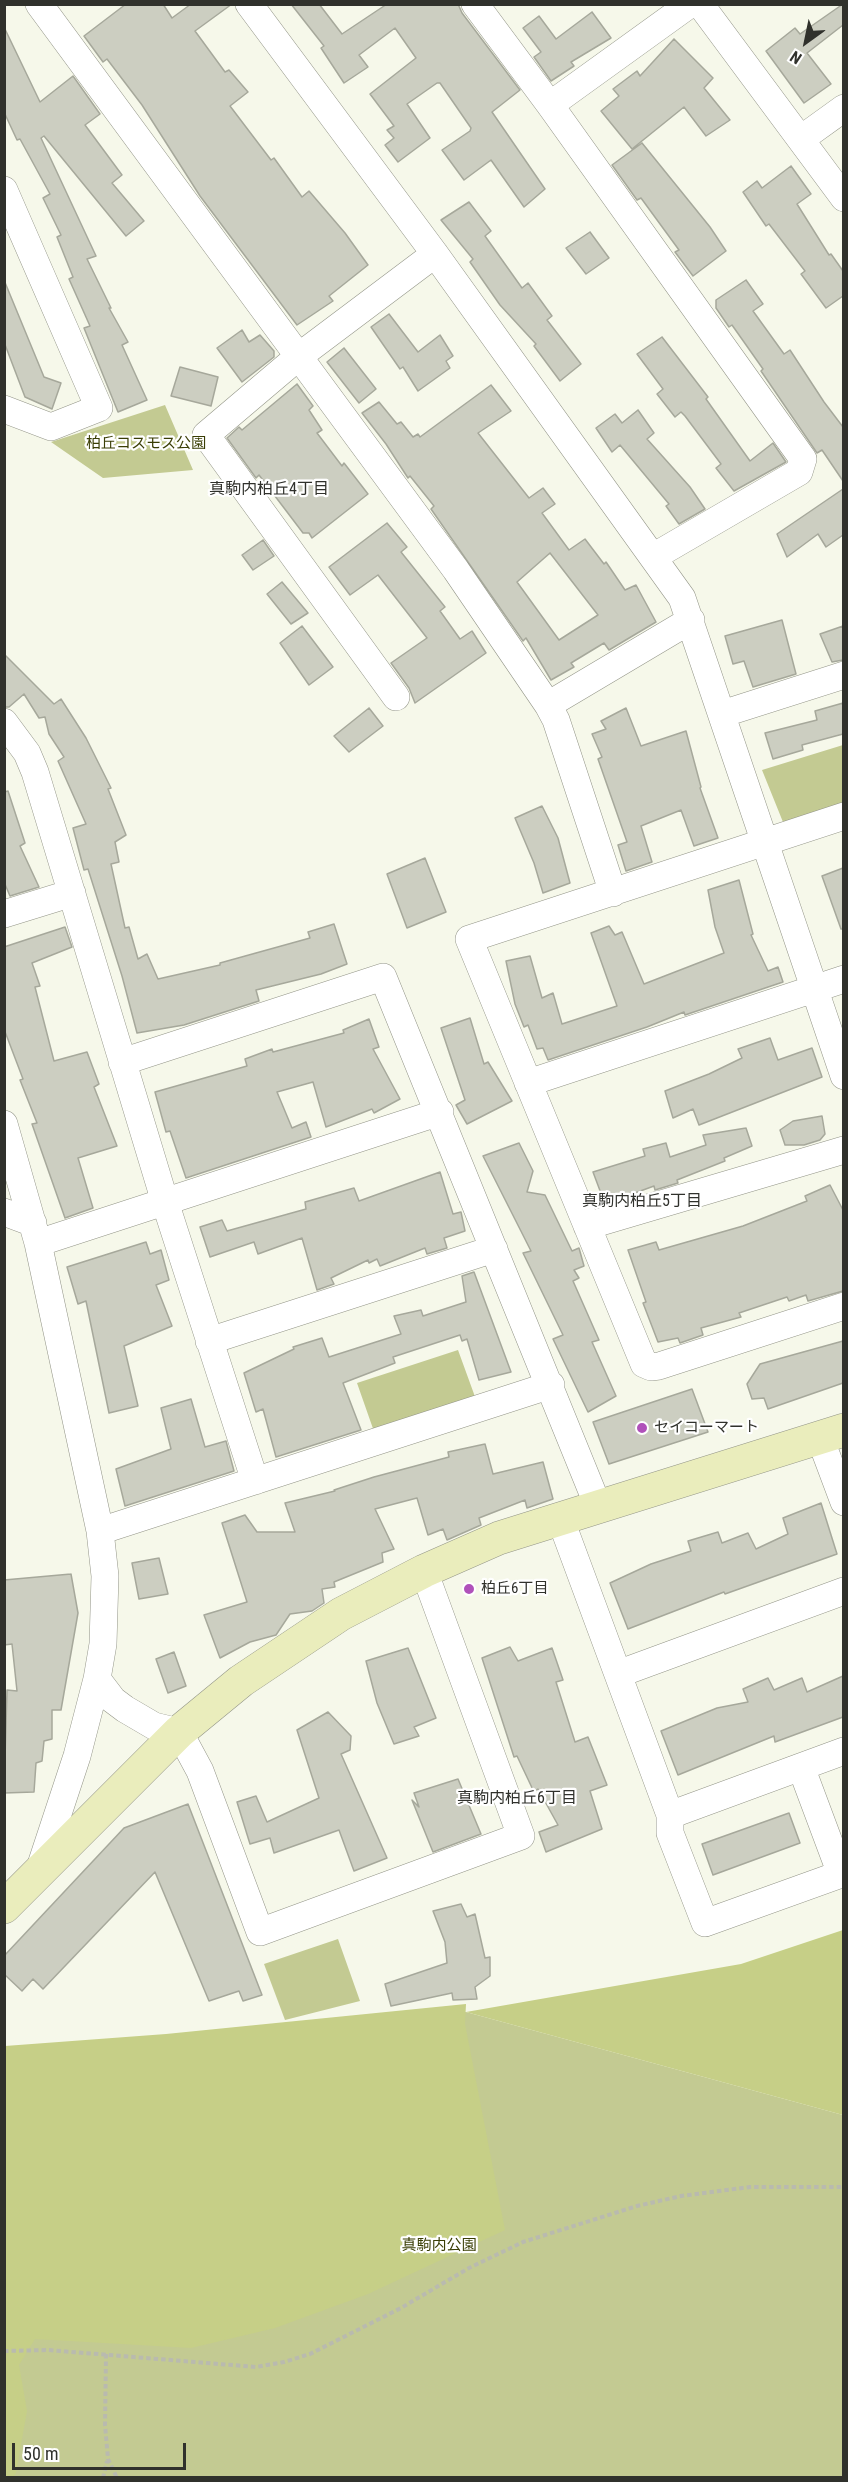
<!DOCTYPE html>
<html>
<head>
<meta charset="utf-8">
<style>
	body { margin:0 }
	#map { position:relative; width:848px; height:2482px; overflow:hidden; background:#f6f8ea; font-family:"Roboto Condensed",sans-serif }
	canvas { display:block }
	.frame { position:absolute; inset:0; border:6px solid #30312c; pointer-events:none }
	.north { position:absolute; left:776px; top:12px; width:60px; height:60px; -webkit-text-stroke:4px #fff; paint-order:stroke; rotate:213deg; font-size:16px; font-weight:700; line-height:24px; text-align:center; color:#30312c }
	.north::after { content:''; display:block; margin:auto; width:21px; height:27px; background:#30312c; clip-path:polygon(50% 0,100% 100%,50% 72%,0 100%) }
	.scale { position:absolute; left:12px; top:2443px; width:174px; height:27px; box-sizing:border-box; border:3px solid #30312c; border-top:0; padding-left:8px; font-size:18px; line-height:21px; white-space:nowrap; color:#30312c; -webkit-text-stroke:4px #fff; paint-order:stroke }
</style>
</head>
<body>
<div id="map">
<canvas width="848" height="2482"></canvas>
<div class="frame"></div>
<div class="north">N</div>
<div class="scale">50 m</div>
</div>
<script>
const ctx = document.querySelector('canvas').getContext('2d');
ctx.lineJoin = 'round';
function fill(path, color) { ctx.fillStyle = color; ctx.fill(path, 'evenodd'); }
const toPath = rows => new Path2D(rows.map(r => 'M' + r).join(''));
function stroke(path, color, width, dash) { ctx.strokeStyle = color; ctx.lineWidth = width; ctx.lineCap = dash ? 'butt' : 'round'; ctx.setLineDash(dash || []); ctx.stroke(path); }
function drawText(font, color, halo, rows, align = 'center') {
  ctx.font = font + ' "Roboto Condensed","Noto Sans JP",sans-serif'; ctx.lineWidth = 4.5; ctx.setLineDash([]); ctx.textBaseline = 'middle'; ctx.strokeStyle = halo; ctx.fillStyle = color; for (const [text, x, y, turn = 0] of rows) {
    ctx.save(); ctx.translate(x, y); ctx.rotate((+turn || 0) * Math.PI / 180); ctx.textAlign = isNaN(turn) ? turn : align; if (halo) ctx.strokeText(text, 0, 0); ctx.fillText(text, 0, 0); ctx.restore();
  }
}
const green = toPath([
	[165,405,193,470,103,478,51,442],
	[843,745,843,814,785,827,762,770],
	[458,1350,478,1405,377,1440,357,1383],
	[338,1939,360,2001,285,2020,264,1964],
	[466,2012,843,2115,843,2477,5,2477,4,2062,316,2024]
]);
const forest = toPath([
	[843,1930,843,2115,466,2012,741,1964],
	[466,2004,465,2024,505,2230,368,2294,275,2328,191,2348,35,2339,19,2365,27,2411,16,2473,13,2477,5,2477,5,2046,166,2034]
]);
const building = toPath([
	[126,4,163,4,172,18,191,4,232,4,195,31,225,72,229,70,248,92,230,106,271,160,274,158,302,197,309,191,345,233,368,265,329,296,333,301,297,325,200,196,142,105,107,59,103,62,84,36,126,4],
	[291,4,319,4,342,34,387,4,458,4,462,13,520,90,492,112,545,189,524,207,491,160,464,180,442,150,470,131,471,128,440,83,437,83,407,104,430,138,398,162,385,145,394,138,387,130,394,126,370,94,416,58,395,28,359,55,368,67,344,83,321,48,324,46,291,4],
	[843,4,843,25,807,53,831,84,804,103,766,51,795,28,800,34,843,4],
	[592,12,611,38,571,62,574,66,551,81,534,57,541,52,523,28,539,16,556,39,592,12],
	[4,27,40,102,73,76,100,114,85,125,122,175,112,183,144,221,126,236,44,136,41,138,96,256,87,259,111,308,109,308,128,342,122,345,147,400,118,412,84,328,90,326,69,279,73,277,57,237,61,235,43,198,50,194,20,139,17,140,4,112,4,27],
	[674,39,713,78,704,88,730,120,706,136,684,107,632,149,601,111,619,96,613,89,637,71,640,76,674,39],
	[642,143,710,227,726,251,693,276,675,252,679,250,641,198,637,200,612,165,642,143],
	[791,166,811,194,797,204,829,255,831,254,843,271,843,296,826,308,801,274,805,271,769,224,766,226,743,192,757,181,762,188,791,166],
	[469,202,491,231,485,236,522,288,528,283,552,316,547,320,581,364,560,381,534,346,536,344,500,305,470,262,473,259,441,220,469,202],
	[590,232,609,258,586,274,566,248,590,232],
	[4,280,44,377,61,383,52,409,25,397,4,342,4,280],
	[746,280,763,304,753,311,784,354,790,350,824,402,843,427,843,481,822,450,817,453,761,371,763,369,732,325,729,327,716,308,716,300,746,280],
	[389,314,418,352,440,335,453,356,446,361,450,368,418,391,403,367,400,369,371,327,389,314],
	[242,330,249,342,260,335,274,351,274,357,242,382,217,348,242,330],
	[662,337,708,397,706,399,750,461,773,443,786,462,734,491,716,468,721,464,685,416,681,412,675,417,657,394,663,389,637,354,662,337],
	[344,348,376,389,359,403,327,362,344,348],
	[180,367,218,377,211,406,171,396,180,367],
	[297,384,313,406,309,410,322,430,317,433,342,466,344,463,368,494,312,538,309,533,303,533,259,475,256,478,227,438,239,427,242,430,297,384],
	[491,385,511,411,478,433,529,498,543,488,555,504,542,513,569,550,585,539,604,564,606,562,625,590,636,585,656,622,609,650,604,643,571,663,574,667,551,680,526,638,523,641,431,509,434,506,410,476,408,478,386,444,362,413,379,402,397,424,401,422,413,437,418,434,420,437,491,385],
	[550,553,598,615,559,640,517,582,550,553],
	[638,410,654,433,647,439,690,487,705,509,679,524,666,506,669,504,620,445,612,452,596,428,615,414,622,423,638,410],
	[843,489,843,535,826,547,818,534,787,557,777,534,843,489],
	[387,523,407,547,401,552,445,607,440,611,460,639,472,631,486,653,415,703,409,688,391,663,427,638,378,575,350,595,329,567,387,523],
	[263,540,274,556,253,570,242,555,263,540],
	[282,582,308,613,291,624,267,594,282,582],
	[782,620,796,674,753,687,744,661,733,664,725,636,782,620],
	[302,626,333,667,309,685,280,643,302,626],
	[843,626,843,660,832,662,820,634,843,626],
	[4,654,54,704,61,699,86,738,111,788,108,789,126,835,115,842,119,862,111,864,125,928,129,927,138,959,147,954,158,979,220,965,220,963,310,938,308,932,334,924,347,964,321,974,256,990,259,1001,184,1025,137,1033,122,976,88,869,84,870,73,828,86,824,58,761,64,757,49,734,45,717,39,718,24,694,9,707,4,707,4,654],
	[843,703,843,734,802,745,803,750,773,759,765,733,817,720,815,711,843,703],
	[369,708,383,726,349,752,334,736,369,708],
	[626,708,641,746,686,731,701,787,700,788,718,838,694,846,681,810,641,826,652,862,626,871,618,845,627,842,598,759,602,757,592,734,606,729,601,721,626,708],
	[8,791,25,843,20,846,39,887,10,896,4,882,4,792,8,791],
	[542,806,558,838,570,883,543,893,534,863,515,818,542,806],
	[425,858,446,912,407,928,387,874,425,858],
	[843,868,843,929,841,929,822,876,843,868],
	[739,880,753,934,751,935,768,971,778,967,783,982,685,1015,684,1012,647,1027,548,1060,543,1048,537,1049,528,1025,524,1027,515,1004,506,961,530,956,542,998,553,993,562,1024,617,1006,591,933,609,926,615,935,622,932,644,984,724,953,715,927,708,890,739,880],
	[65,927,72,947,32,963,40,986,35,987,54,1061,87,1052,99,1084,94,1087,117,1146,78,1158,93,1208,65,1218,32,1124,37,1123,20,1080,23,1079,4,1029,4,947,65,927],
	[470,1018,484,1064,488,1062,512,1101,467,1124,456,1105,465,1100,441,1028,470,1018],
	[369,1019,379,1047,373,1049,400,1099,374,1113,372,1109,326,1127,313,1082,277,1092,292,1128,306,1122,311,1137,186,1178,170,1131,166,1132,155,1092,247,1066,245,1059,272,1049,273,1052,344,1033,343,1030,369,1019],
	[770,1038,778,1060,812,1048,822,1077,699,1125,693,1109,673,1118,665,1091,709,1074,742,1058,738,1049,770,1038],
	[822,1116,825,1134,820,1140,804,1145,785,1145,780,1130,793,1121,822,1116],
	[746,1128,752,1146,724,1158,725,1161,677,1180,678,1183,655,1190,654,1186,605,1204,593,1172,645,1156,643,1149,666,1143,670,1157,706,1145,703,1135,746,1128],
	[519,1143,533,1171,527,1192,545,1195,572,1251,579,1248,584,1266,574,1270,579,1278,573,1281,599,1340,592,1342,616,1396,588,1412,553,1339,563,1335,523,1253,531,1251,483,1156,519,1143],
	[440,1172,453,1214,461,1212,465,1231,444,1238,447,1248,427,1254,425,1248,380,1266,377,1259,369,1263,368,1260,331,1278,334,1284,317,1290,302,1238,258,1254,254,1242,210,1257,200,1227,222,1220,227,1231,306,1209,305,1202,354,1188,359,1201,440,1172],
	[830,1185,843,1210,843,1291,808,1301,806,1295,789,1301,787,1297,739,1313,741,1317,701,1328,703,1335,680,1343,678,1338,658,1342,643,1303,646,1302,628,1250,656,1242,659,1250,743,1226,807,1201,805,1196,830,1185],
	[146,1242,150,1254,161,1250,169,1280,156,1285,172,1326,124,1346,138,1406,109,1413,86,1301,78,1304,67,1267,146,1242],
	[474,1272,511,1372,479,1380,467,1339,462,1341,460,1335,393,1357,395,1363,343,1383,361,1430,276,1457,263,1409,256,1412,244,1373,294,1349,293,1347,322,1338,329,1357,401,1334,394,1316,421,1310,423,1316,466,1302,462,1276,474,1272],
	[843,1341,843,1383,768,1409,764,1398,752,1399,747,1384,760,1364,843,1341],
	[692,1389,708,1432,609,1464,593,1422,692,1389],
	[191,1399,205,1447,226,1441,234,1471,125,1506,116,1469,171,1449,161,1408,191,1399],
	[485,1444,493,1474,543,1462,553,1499,527,1508,525,1500,479,1518,481,1525,447,1540,443,1529,428,1535,417,1498,375,1509,394,1549,382,1553,383,1562,334,1582,335,1587,322,1589,324,1603,312,1611,290,1614,276,1635,250,1642,220,1658,204,1615,247,1602,222,1523,245,1515,257,1532,295,1532,285,1503,335,1491,334,1490,374,1477,449,1457,448,1452,485,1444],
	[821,1503,837,1554,725,1594,724,1592,628,1629,610,1583,651,1564,691,1551,688,1541,718,1532,722,1543,748,1533,756,1549,788,1534,783,1518,821,1503],
	[159,1558,168,1594,139,1599,132,1563,159,1558],
	[71,1574,78,1613,61,1710,52,1710,52,1739,44,1741,42,1761,36,1763,34,1792,4,1793,7,1690,17,1691,12,1644,4,1645,4,1580,71,1574],
	[510,1647,518,1661,552,1648,563,1680,556,1682,575,1742,588,1737,607,1785,590,1791,602,1829,546,1852,539,1832,558,1825,538,1789,534,1792,517,1756,514,1757,482,1658,510,1647],
	[408,1648,436,1718,414,1727,419,1736,394,1744,377,1703,366,1661,408,1648],
	[174,1652,186,1686,168,1693,156,1659,174,1652],
	[843,1676,843,1717,775,1742,774,1736,678,1775,661,1731,717,1708,748,1702,743,1689,768,1678,774,1690,802,1678,807,1692,843,1676],
	[328,1712,351,1736,350,1750,341,1754,387,1858,354,1871,339,1830,274,1853,270,1838,250,1844,237,1802,256,1796,267,1822,319,1798,297,1730,328,1712],
	[458,1779,481,1834,433,1852,412,1800,419,1807,414,1793,458,1779],
	[188,1804,262,1995,243,2001,239,1991,209,2001,155,1872,43,1989,33,1979,22,1991,4,1974,4,1956,124,1828,188,1804],
	[789,1813,800,1843,713,1875,702,1844,789,1813],
	[461,1904,467,1917,475,1914,485,1958,490,1957,490,1976,475,1987,477,1999,453,2000,452,1993,391,2006,385,1984,447,1963,445,1942,433,1911,461,1904]
]);
const path = toPath([
	[4,2351,48,2350,256,2367,284,2362,310,2354,401,2308,469,2268,523,2242,637,2206,681,2196,750,2187,844,2187],
	[106,2354,105,2425,108,2459,117,2478],
	[103,2478,107,2461]
]);
const street = toPath([
	[39,4,456,570,548,705,556,720,613,893],
	[249,4,435,254,682,598,844,1076],
	[475,4,550,105,803,459,799,472,653,557],
	[700,4,844,198],
	[550,105,690,4],
	[801,139,844,108],
	[4,190,99,408,51,427,4,409],
	[396,697,206,435,298,357,435,254],
	[548,705,691,620],
	[722,714,844,675],
	[4,722,27,753,35,772,165,1202,255,1481],
	[844,816,469,939,644,1364,651,1367,659,1366,844,1306],
	[4,914,72,893],
	[122,1062,383,977,598,1506],
	[528,1083,844,979],
	[4,1124,38,1243,100,1531,105,1576,103,1644,97,1679,77,1756,39,1871],
	[4,1212,33,1223],
	[587,1226,844,1150],
	[38,1243,440,1112],
	[209,1341,494,1249],
	[820,1438,844,1502],
	[560,1518,670,1815,670,1833,705,1923,844,1873],
	[100,1531,551,1385],
	[618,1674,844,1591],
	[97,1679,113,1700,125,1709,154,1726,179,1732,200,1771,260,1932,521,1836,424,1571],
	[801,1767,841,1874],
	[670,1815,844,1751]
]);
const secondary = toPath([
	[4,1907,179,1732,241,1681,341,1614,424,1571,499,1538,844,1430]
]);
const markers = [
	[642,1428,6,"#b051ba"],
	[469,1589,6,"#b051ba"]
];
const parkNames = [
	["柏丘コスモス公園",146,444],
	["真駒内公園",439,2246]
];
const poiNames = [
	["セイコーマート",654,1428],
	["柏丘6丁目",481,1589]
];
const neighbourhoodNames = [
	["真駒内柏丘4丁目",269,490],
	["真駒内柏丘5丁目",642,1202],
	["真駒内柏丘6丁目",517,1799]
];
fill(green, '#c3ca92');
fill(forest, '#c6cf87');
fill(building, '#cccec1');
stroke(building, '#a6a89b', 1.5);
stroke(street, '#939588', 28);
stroke(secondary, '#939588', 34);
stroke(path, '#b9baaf', 4, [4.5, 3]);
stroke(street, '#fff', 27);
stroke(secondary, '#eaedbc', 33);
for (const [x, y, r, color] of markers) { const dot = new Path2D(); dot.arc(x, y, r, 0, 2 * Math.PI); ctx.fillStyle = color; ctx.fill(dot); stroke(dot, '#fff', 2); }
drawText('15px', '#3a3e05', '#fff', parkNames);
drawText('15px', '#30312c', '#fff', poiNames, 'left');
drawText('16px', '#30312c', '#fff', neighbourhoodNames);
</script>
</body>
</html>
